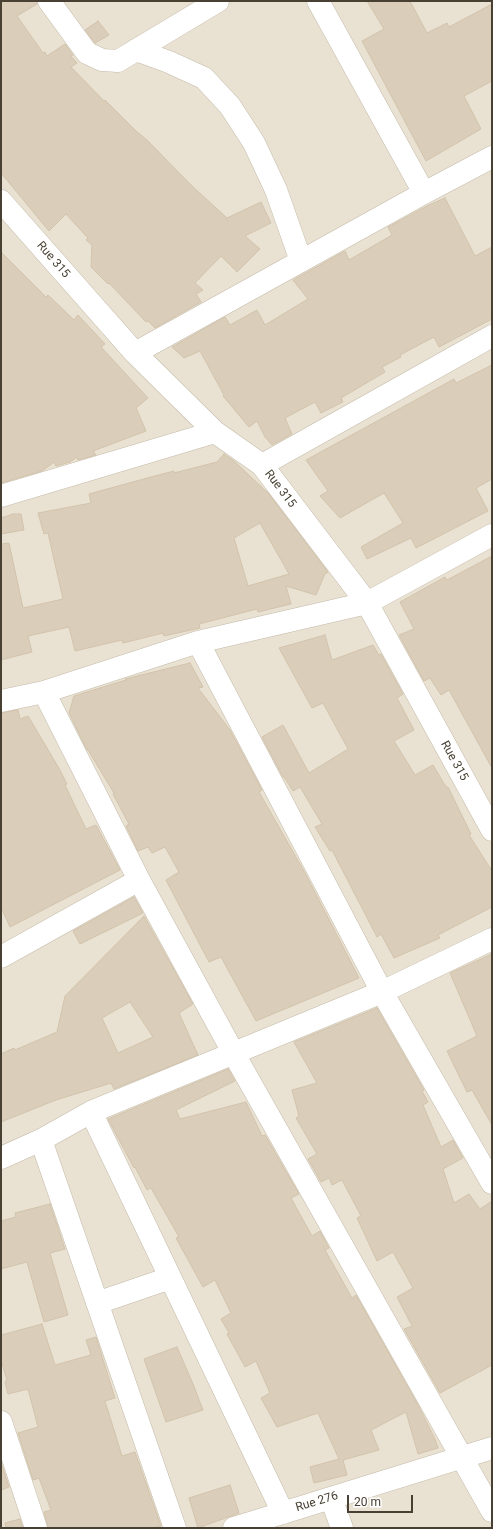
<!DOCTYPE html>
<html>
<head>
<meta charset="utf-8">
<style>
	body { margin:0 }
	#map { position:relative; width:493px; height:1529px; overflow:hidden; background:#f4efe4; font-family:Roboto,sans-serif }
	canvas { display:block }
	.frame { position:absolute; inset:0; border:2px solid #474033; pointer-events:none }
	.scale { position:absolute; left:347px; top:1495px; width:66px; height:18px; box-sizing:border-box; border:2px solid #474033; border-top:0; padding-left:5px; font-size:12px; line-height:14px; white-space:nowrap; color:#474033; -webkit-text-stroke:3px #fff; paint-order:stroke }
</style>
</head>
<body>
<div id="map">
<canvas width="493" height="1529"></canvas>
<div class="frame"></div>
<div class="scale">20 m</div>
</div>
<script>
const ctx = document.querySelector('canvas').getContext('2d');
ctx.lineJoin = 'round';
function fill(path, color) { ctx.fillStyle = color; ctx.fill(path, 'evenodd'); }
const toPath = rows => new Path2D(rows.map(r => 'M' + r).join(''));
function stroke(path, color, width, dash) { ctx.strokeStyle = color; ctx.lineWidth = width; ctx.lineCap = dash ? 'butt' : 'round'; ctx.setLineDash(dash || []); ctx.stroke(path); }
function drawText(font, color, halo, rows, align = 'center') {
  ctx.font = font + ' Roboto,sans-serif'; ctx.lineWidth = 4; ctx.setLineDash([]); ctx.textBaseline = 'middle'; ctx.strokeStyle = halo; ctx.fillStyle = color; for (const [text, x, y, turn = 0] of rows) {
    ctx.save(); ctx.translate(x, y); ctx.rotate((+turn || 0) * Math.PI / 180); ctx.textAlign = isNaN(turn) ? turn : align; if (halo) ctx.strokeText(text, 0, 0); ctx.fillText(text, 0, 0); ctx.restore();
  }
}
const residential = toPath([
	[1,1,492,1,492,1528,1,1528]
]);
const building = toPath([
	[1,1,37,1,37,4,17,16,43,53,45,52,47,56,65,44,73,55,71,56,77,63,71,67,104,101,105,100,135,130,148,141,192,186,227,218,261,202,271,223,245,236,260,249,237,272,221,256,195,283,203,290,196,294,201,302,155,328,148,321,146,322,109,283,108,284,91,267,92,245,86,240,88,238,66,214,49,231,1,173,1,1],
	[367,1,410,1,427,33,447,23,449,27,492,4,492,81,464,96,481,129,426,161,362,41,384,29,367,1],
	[98,21,109,35,95,43,85,30,98,21],
	[445,198,475,256,492,247,492,319,439,347,434,337,400,355,401,357,382,367,385,372,341,398,343,402,321,413,315,402,285,418,292,434,272,445,265,437,257,421,249,427,223,396,224,395,200,351,184,358,172,347,225,317,230,325,257,310,265,325,308,299,293,280,345,251,349,260,392,235,388,227,429,205,445,198],
	[1,252,46,297,48,295,74,320,78,315,105,344,101,347,148,398,136,408,146,431,93,451,96,455,78,460,77,457,70,462,56,466,54,462,42,471,1,483,1,252],
	[492,365,492,479,476,488,488,511,416,548,411,538,367,559,361,547,403,523,384,493,340,518,320,496,328,491,306,460,454,379,456,383,492,365],
	[224,454,234,461,269,494,328,572,324,575,324,576,316,595,286,586,291,604,258,612,257,609,199,624,200,628,164,636,163,633,123,643,122,640,75,651,69,627,28,636,32,652,1,660,1,544,9,543,23,608,63,599,48,533,44,534,38,513,91,503,89,494,151,477,174,471,174,473,217,462,224,454],
	[260,523,289,574,248,586,234,538,260,523],
	[13,514,21,514,24,530,1,534,1,518,13,514],
	[492,556,492,768,449,690,441,695,430,678,424,681,399,635,414,629,400,602,445,577,447,580,492,556],
	[325,635,332,660,373,645,379,655,381,654,403,694,397,698,414,730,394,741,415,775,433,765,446,787,448,787,471,834,469,835,492,871,492,907,438,935,440,938,394,958,381,934,377,937,332,850,330,851,315,827,322,824,300,787,293,791,284,777,283,777,262,737,283,725,309,773,348,749,323,703,312,708,279,648,325,635],
	[190,663,203,687,198,688,230,730,262,790,259,792,305,873,359,978,256,1021,221,957,209,962,166,880,179,872,165,847,152,853,148,847,138,851,126,826,129,824,113,794,114,793,88,750,87,750,69,713,74,696,126,680,125,679,190,663],
	[18,710,20,719,28,716,60,770,67,784,65,785,86,829,96,825,120,870,10,927,1,907,1,713,18,710],
	[134,897,143,913,80,944,73,931,134,897],
	[144,916,193,1004,179,1013,198,1055,114,1089,111,1083,56,1100,1,1122,1,1054,14,1048,15,1050,57,1032,65,996,144,916],
	[130,1002,153,1037,118,1053,102,1018,130,1002],
	[492,954,492,1125,472,1090,467,1092,447,1051,477,1036,450,973,492,954],
	[377,1008,424,1090,422,1091,428,1102,423,1105,441,1147,453,1140,463,1158,443,1169,454,1203,469,1194,480,1209,492,1201,492,1365,440,1393,404,1329,412,1326,397,1297,413,1288,393,1252,377,1261,357,1218,361,1216,342,1180,332,1185,329,1178,321,1182,308,1159,317,1154,296,1118,299,1116,292,1090,317,1083,294,1042,377,1008],
	[228,1069,235,1081,176,1110,180,1119,246,1102,262,1136,265,1135,299,1194,291,1198,312,1236,320,1231,329,1248,325,1250,352,1298,356,1295,418,1405,435,1439,438,1448,418,1454,406,1412,371,1430,379,1450,343,1460,347,1475,314,1483,310,1467,339,1459,318,1413,277,1427,261,1398,270,1393,256,1361,245,1367,227,1334,229,1333,221,1319,231,1313,215,1280,203,1287,176,1238,179,1237,151,1188,147,1190,135,1167,134,1168,108,1119,228,1069],
	[50,1204,65,1249,50,1253,68,1315,44,1322,27,1262,1,1269,1,1221,16,1217,15,1213,50,1204],
	[42,1324,55,1365,91,1355,86,1340,96,1337,115,1398,105,1401,122,1456,135,1452,161,1526,152,1528,48,1528,44,1512,51,1510,39,1478,33,1480,18,1433,38,1427,28,1389,8,1394,5,1382,7,1380,1,1360,1,1335,42,1324],
	[177,1347,193,1384,203,1410,166,1422,144,1359,177,1347],
	[1,1462,9,1487,1,1490,1,1462],
	[230,1485,239,1513,198,1528,189,1498,230,1485],
	[20,1519,23,1528,6,1528,5,1523,20,1519]
]);
const minor = toPath([
	[49,1,87,53,102,60,118,61,218,1],
	[318,1,424,193],
	[136,50,169,62,204,78,230,106,254,143,276,190,301,261],
	[1,201,135,353,215,432,262,465,367,603,492,830],
	[135,353,424,193,492,157],
	[262,465,492,336],
	[1,496,215,432],
	[198,642,382,992,492,1183],
	[44,692,139,880,234,1054,492,1511],
	[1,701,44,692,198,642,367,603,492,535],
	[1,957,139,880],
	[91,1112,283,1513],
	[41,1140,175,1528],
	[1,1158,41,1140,91,1112,382,992,492,939],
	[97,1303,170,1278],
	[1,1422,36,1528],
	[331,1498,342,1528],
	[234,1528,492,1448]
]);
const streetNames = [
	["Rue 315",53,260,49],
	["Rue 315",280,489,53],
	["Rue 315",454,761,61],
	["Rue 276",317,1502,-17]
];
fill(residential, '#e9e2d2');
fill(building, '#dacebb');
stroke(building, '#d3c3ab', 1);
stroke(minor, '#c4baa9', 23);
stroke(minor, '#fff', 22);
drawText('12px', '#474033', '#fff', streetNames);
</script>
</body>
</html>
